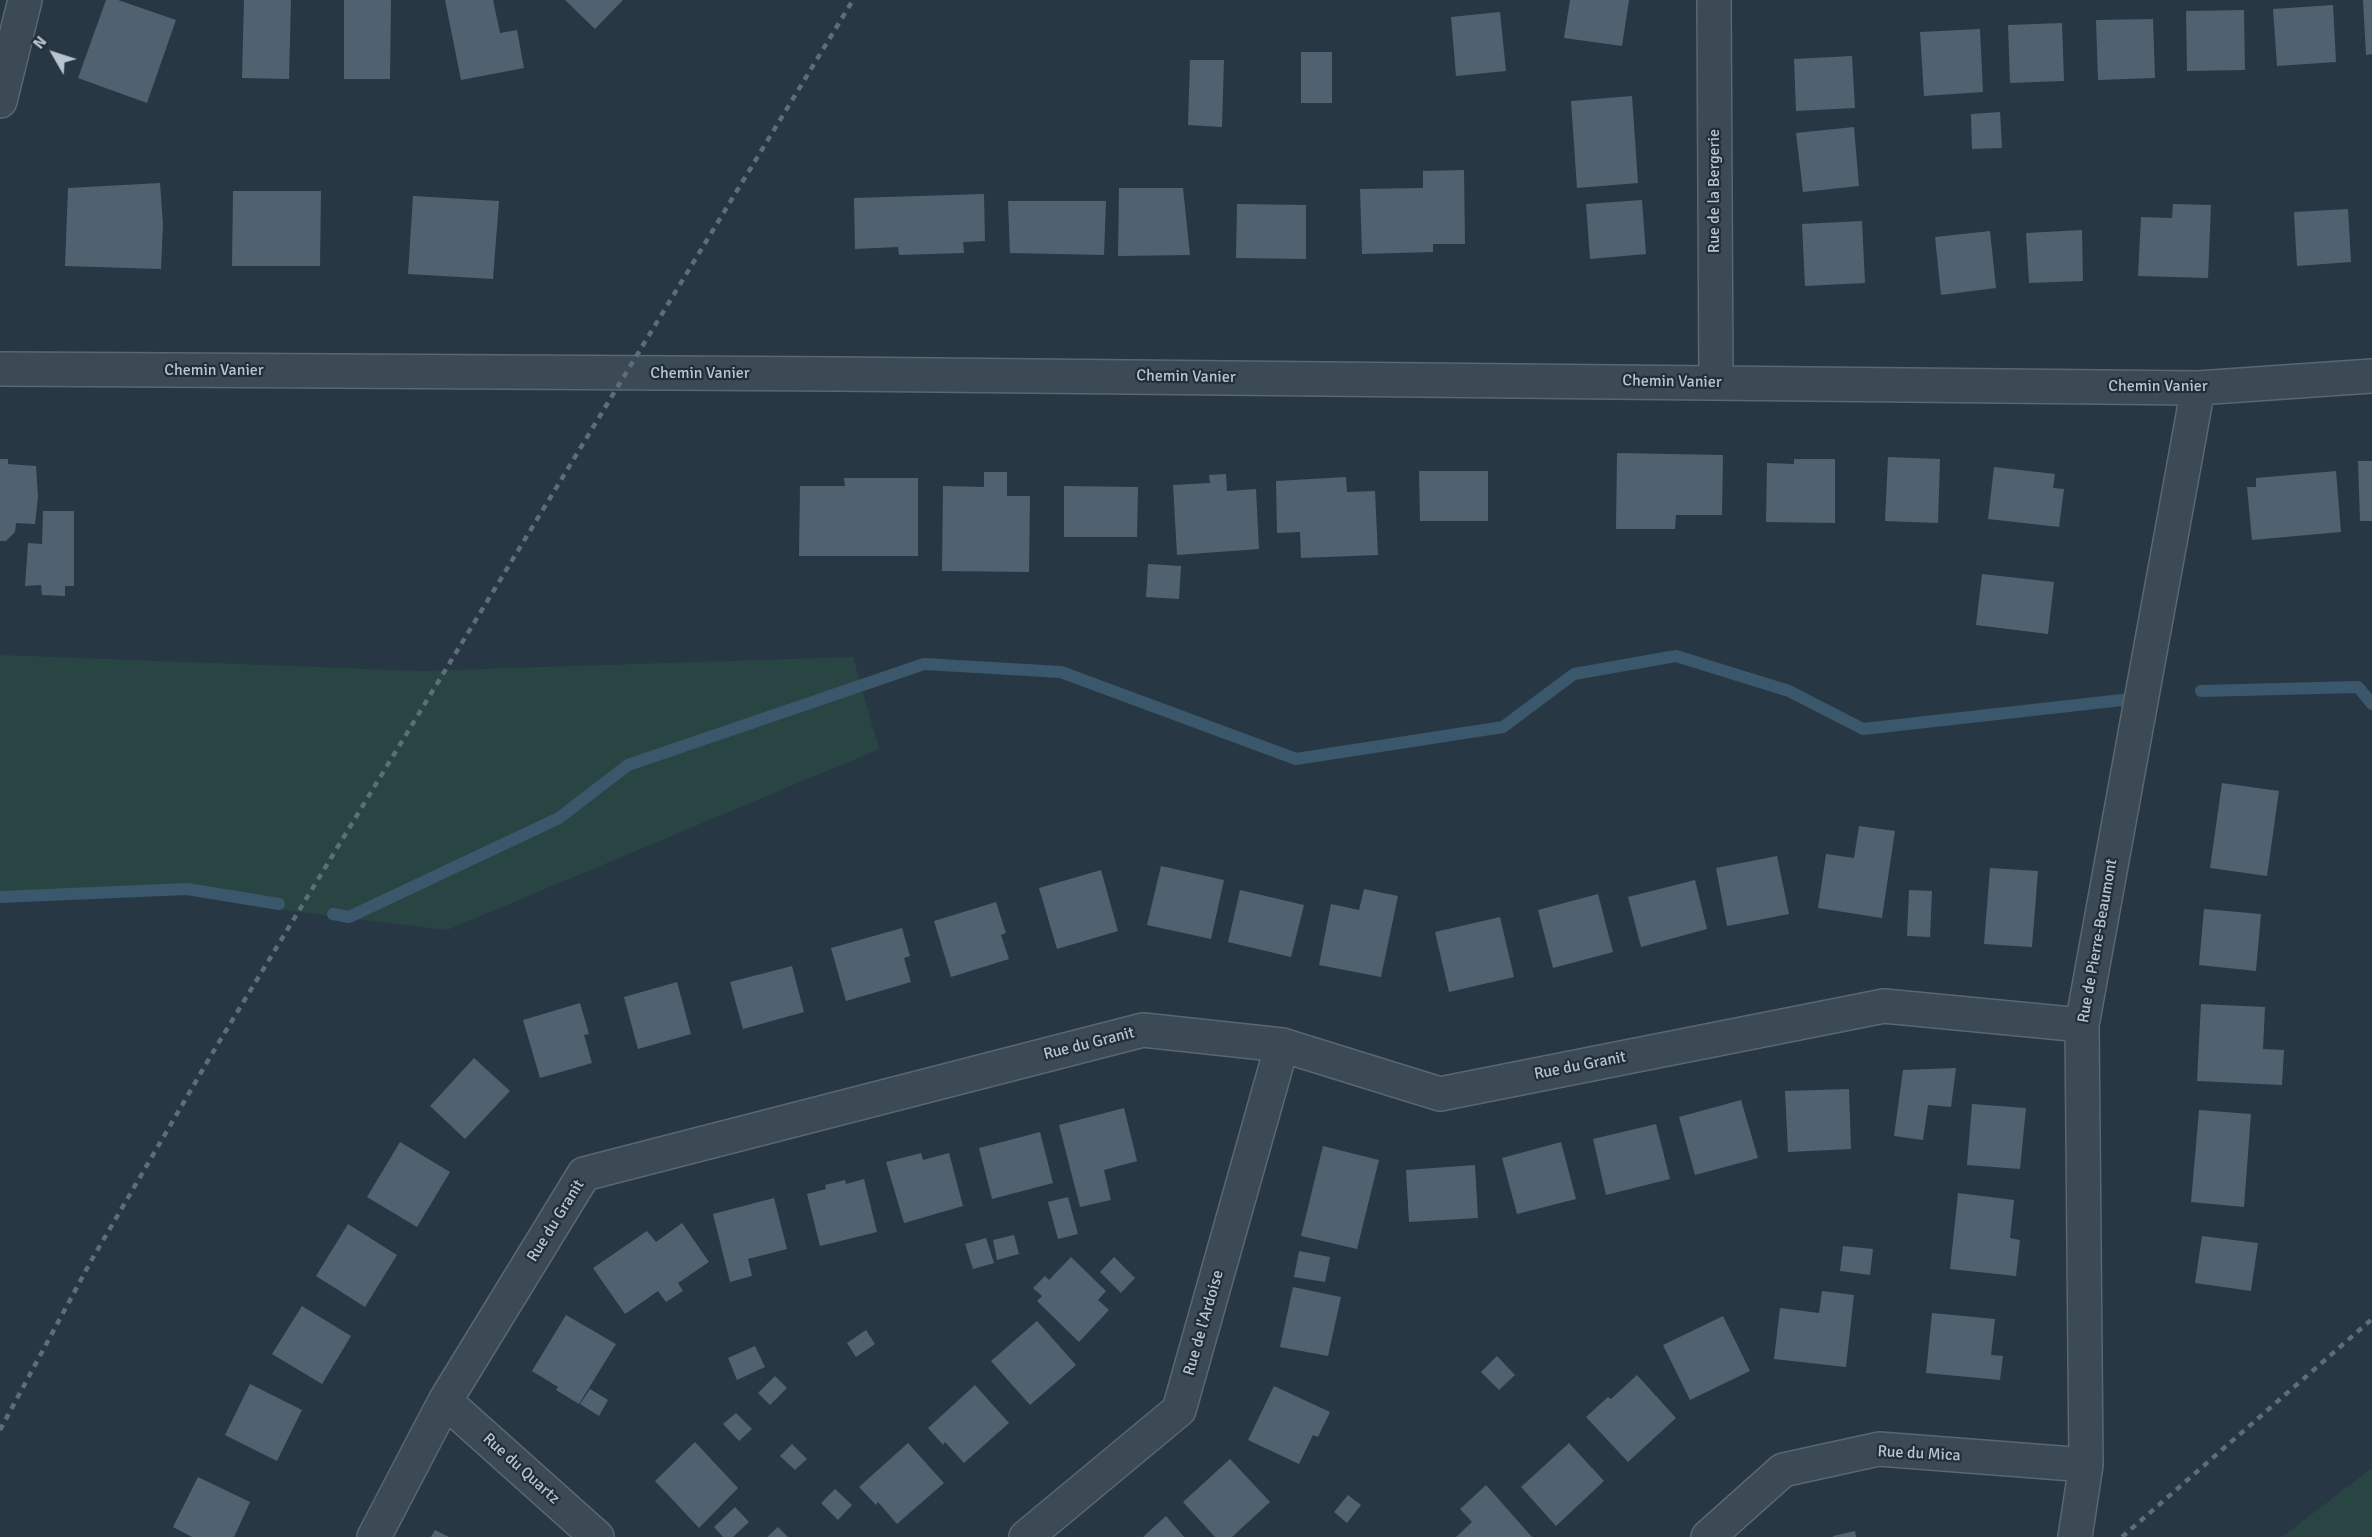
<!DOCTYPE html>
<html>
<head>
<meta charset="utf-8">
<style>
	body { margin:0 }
	#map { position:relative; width:2372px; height:1537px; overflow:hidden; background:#273844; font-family:Signika,sans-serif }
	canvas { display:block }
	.north { position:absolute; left:24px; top:24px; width:60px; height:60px; -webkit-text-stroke:4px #202f39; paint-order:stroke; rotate:309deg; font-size:16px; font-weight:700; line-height:24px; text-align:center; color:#b9c4cd }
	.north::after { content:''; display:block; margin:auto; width:21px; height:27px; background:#b9c4cd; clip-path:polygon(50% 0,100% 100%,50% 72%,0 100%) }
</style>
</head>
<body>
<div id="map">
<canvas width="2372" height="1537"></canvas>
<div class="north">N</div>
</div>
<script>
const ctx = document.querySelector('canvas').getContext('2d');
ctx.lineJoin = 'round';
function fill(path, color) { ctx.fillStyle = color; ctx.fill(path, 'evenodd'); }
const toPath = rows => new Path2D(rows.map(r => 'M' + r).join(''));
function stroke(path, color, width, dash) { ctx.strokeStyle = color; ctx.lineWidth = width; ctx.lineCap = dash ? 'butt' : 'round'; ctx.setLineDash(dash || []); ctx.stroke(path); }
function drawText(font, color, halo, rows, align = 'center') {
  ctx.font = font + ' Signika,sans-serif'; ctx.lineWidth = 4.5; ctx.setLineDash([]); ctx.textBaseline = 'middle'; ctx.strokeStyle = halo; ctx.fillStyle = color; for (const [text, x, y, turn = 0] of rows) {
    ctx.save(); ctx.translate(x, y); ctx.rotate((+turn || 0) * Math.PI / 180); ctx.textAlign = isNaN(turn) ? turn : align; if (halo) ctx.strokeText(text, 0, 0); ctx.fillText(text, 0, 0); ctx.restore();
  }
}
const green = toPath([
	[0,655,421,671,853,657,879,749,447,930,274,909,187,889,0,897],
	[2372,1468,2372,1537,2282,1537]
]);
const stream = toPath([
	[2201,691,2358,687,2372,704],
	[0,897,187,889,279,904],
	[333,914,349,917,559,818,628,765,924,664,1061,672,1296,759,1503,727,1574,674,1676,656,1789,691,1863,729,2131,699]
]);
const building = toPath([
	[106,0,118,0,176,20,147,103,78,78],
	[244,0,291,0,289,79,242,78],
	[344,0,391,0,390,79,344,79],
	[445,0,493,0,500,33,517,30,524,68,461,80],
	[565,0,623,0,595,29],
	[1570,0,1629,0,1622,46,1564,38],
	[2363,0,2372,0,2372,54,2366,55],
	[2333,5,2336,62,2277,66,2273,9],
	[2244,10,2245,70,2187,71,2186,11],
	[1500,12,1506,71,1456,76,1451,17],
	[2153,19,2155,78,2098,80,2096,20],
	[2062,23,2064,81,2010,83,2008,25],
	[1980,29,1983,92,1924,96,1920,32],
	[1301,52,1332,52,1332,103,1301,103],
	[1852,56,1855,108,1796,111,1794,59],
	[1190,60,1224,60,1222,127,1188,125],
	[1632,96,1638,183,1577,188,1571,101],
	[2000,112,2002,148,1972,149,1971,114],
	[1854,127,1859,186,1803,192,1796,133],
	[1464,170,1465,244,1433,244,1433,252,1362,254,1360,189,1423,188,1423,171],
	[160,183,163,225,161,269,65,266,68,188],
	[1119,188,1183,188,1190,255,1118,256],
	[233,191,321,191,320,266,232,266],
	[984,194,985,241,963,242,964,253,899,255,898,247,855,249,854,198],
	[413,196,499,201,493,279,408,274],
	[1642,200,1646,254,1590,259,1586,204],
	[1008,201,1106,201,1104,255,1010,253],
	[1237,204,1306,205,1306,259,1236,258],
	[2173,204,2211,205,2208,278,2138,276,2141,217,2172,218],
	[2348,209,2351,262,2297,266,2294,212],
	[1862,221,1865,283,1805,286,1802,224],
	[2082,230,2083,281,2029,283,2026,233],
	[1990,231,1996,288,1941,295,1935,237],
	[1617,453,1723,455,1722,515,1676,515,1675,529,1616,529],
	[1888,457,1940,459,1938,523,1885,521],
	[0,459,8,459,8,464,36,466,38,496,35,524,16,523,15,532,6,541,0,541],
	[1794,459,1835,459,1835,523,1766,522,1767,463,1794,464],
	[2358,461,2372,461,2372,521,2360,521],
	[1994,467,2055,474,2053,488,2064,489,2059,527,1988,519],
	[1419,471,1488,471,1488,521,1420,521],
	[2336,471,2341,532,2252,540,2247,487,2256,487,2256,478],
	[984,472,1007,472,1007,496,1030,496,1029,572,942,571,943,486,984,487],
	[1226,474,1227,491,1256,489,1259,549,1177,555,1173,485,1210,483,1209,475],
	[1346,477,1347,492,1375,491,1378,555,1301,558,1300,532,1277,533,1276,481],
	[844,478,918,478,918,556,799,556,800,486,845,486],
	[1064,486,1138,487,1137,537,1064,537],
	[43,511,74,511,74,586,65,586,65,596,42,595,41,585,25,586,28,543,42,544],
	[1148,564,1181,566,1179,599,1146,597],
	[1982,574,2054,582,2048,634,1976,625],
	[2222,783,2279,791,2267,876,2210,868],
	[1859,826,1895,831,1882,918,1818,908,1826,854,1854,858],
	[1777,856,1789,914,1727,926,1716,868],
	[1161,866,1224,880,1211,939,1147,925],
	[1990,868,2038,871,2032,947,1984,944],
	[1101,870,1118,931,1057,949,1039,888],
	[1695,880,1707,929,1641,947,1628,897],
	[1364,889,1398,896,1381,977,1319,965,1331,904,1359,910],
	[1240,890,1304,905,1291,957,1228,942],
	[1909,890,1932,891,1930,937,1907,936],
	[1598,894,1613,952,1553,968,1538,910],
	[996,902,1006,933,1001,935,1009,959,951,977,934,921],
	[2204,909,2261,914,2256,971,2199,965],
	[1500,917,1514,977,1449,992,1435,932],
	[902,928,910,956,904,958,911,982,846,1001,831,948],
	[792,966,804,1012,743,1029,730,982],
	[677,982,691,1034,638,1049,624,997],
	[580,1003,589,1034,584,1035,592,1063,540,1078,523,1020],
	[2201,1004,2265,1007,2263,1049,2284,1050,2282,1085,2197,1081],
	[474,1058,510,1091,465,1139,430,1106],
	[1956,1068,1951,1107,1928,1105,1923,1140,1894,1136,1903,1070],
	[1849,1089,1851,1149,1788,1152,1785,1091],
	[1741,1100,1758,1158,1695,1175,1679,1117],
	[1972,1104,2026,1108,2020,1169,1967,1165],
	[1124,1108,1137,1161,1104,1170,1111,1200,1080,1207,1059,1125],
	[2199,1110,2251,1114,2244,1207,2191,1202],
	[1656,1124,1670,1179,1606,1195,1593,1139],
	[1040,1132,1053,1183,992,1199,979,1148],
	[400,1142,450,1172,417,1227,367,1197],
	[1561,1142,1576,1199,1517,1214,1502,1158],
	[1323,1146,1379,1160,1357,1249,1301,1236],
	[921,1153,923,1160,949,1153,963,1206,904,1223,886,1162],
	[1475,1165,1478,1218,1409,1222,1406,1170],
	[864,1179,877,1232,820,1246,807,1194,826,1189,825,1185,845,1180,846,1184],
	[1958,1193,2014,1200,2010,1238,2020,1240,2016,1276,1950,1269],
	[1068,1197,1078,1234,1058,1239,1048,1202],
	[774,1198,787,1249,748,1259,752,1276,730,1282,713,1214],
	[682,1223,709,1262,678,1283,683,1291,666,1302,658,1291,625,1314,593,1268,647,1231,656,1242],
	[348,1224,397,1255,365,1307,316,1276],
	[1014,1235,1019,1254,997,1260,993,1240],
	[2202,1236,2258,1243,2251,1291,2195,1283],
	[986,1238,994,1263,973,1269,965,1244],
	[1843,1246,1873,1249,1870,1275,1840,1271],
	[1299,1251,1330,1257,1325,1282,1294,1277],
	[1071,1257,1106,1291,1098,1300,1109,1310,1079,1342,1037,1301,1042,1296,1033,1288,1045,1276,1049,1280],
	[1114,1257,1135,1278,1121,1293,1100,1272],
	[1293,1287,1341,1297,1328,1356,1280,1347],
	[1822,1291,1854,1295,1846,1367,1774,1359,1780,1308,1819,1313],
	[302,1306,351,1336,322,1384,272,1354],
	[1932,1313,1995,1319,1991,1355,2003,1356,2000,1380,1926,1373],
	[566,1315,616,1344,579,1404,556,1390,558,1387,532,1371],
	[1723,1316,1750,1371,1690,1400,1663,1345],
	[1037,1321,1076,1365,1030,1405,991,1361],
	[866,1330,875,1344,856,1357,847,1343],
	[755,1346,765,1367,737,1380,728,1358],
	[1497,1356,1515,1375,1499,1390,1481,1372],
	[1637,1375,1676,1418,1628,1462,1586,1417,1608,1397,1611,1399],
	[775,1376,787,1388,770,1405,758,1393],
	[250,1384,302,1410,277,1461,225,1435],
	[975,1385,1009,1423,964,1463,945,1442,943,1445,928,1428],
	[1274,1386,1330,1412,1318,1437,1313,1435,1299,1464,1248,1440],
	[590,1389,608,1400,599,1416,580,1404],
	[736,1413,752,1429,739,1441,723,1424],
	[695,1442,738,1488,699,1528,655,1481],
	[908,1443,944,1483,897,1524,878,1502,876,1505,859,1487],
	[1569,1443,1604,1481,1556,1526,1521,1487],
	[792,1444,807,1459,795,1470,780,1456],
	[1230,1459,1270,1502,1232,1537,1215,1537,1183,1502],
	[198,1477,250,1502,234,1537,192,1537,173,1527],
	[1486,1485,1532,1537,1456,1537,1472,1522,1460,1509],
	[835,1489,852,1505,838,1520,821,1503],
	[1348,1495,1361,1505,1347,1523,1334,1512],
	[735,1507,749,1522,733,1537,723,1537,714,1527],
	[1166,1516,1184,1537,1143,1537],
	[778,1527,788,1537,767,1537],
	[435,1530,449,1537,431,1537],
	[1855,1531,1856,1537,1833,1537,1833,1536]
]);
const minor = toPath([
	[1714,0,1716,383],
	[0,101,25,0],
	[0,369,838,374,2198,388,2372,376],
	[445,1401,597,1537],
	[374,1537,445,1401,584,1174,1143,1030,1282,1045,1440,1094,1884,1006,2082,1025],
	[1026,1537,1179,1410,1282,1045],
	[1708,1537,1783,1470,1879,1449,2086,1465],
	[2075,1537,2086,1465,2082,1025,2198,388]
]);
const rail = toPath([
	[0,1430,91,1261,216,1047,853,0],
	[2122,1537,2372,1319]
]);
const streetNames = [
	["Rue de la Bergerie",1715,191,-90],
	["Chemin Vanier",214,371],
	["Chemin Vanier",700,374],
	["Chemin Vanier",1186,377,1],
	["Chemin Vanier",1672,382,1],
	["Chemin Vanier",2158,387],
	["Rue de Pierre-Beaumont",2098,941,-80],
	["Rue du Granit",1089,1044,-14],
	["Rue du Granit",1580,1066,-11],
	["Rue du Granit",556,1221,-58],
	["Rue de l'Ardoise",1204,1323,-74],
	["Rue du Mica",1919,1454,3],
	["Rue du Quartz",521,1469,42]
];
fill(green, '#294543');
stroke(stream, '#3b576b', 12);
fill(building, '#50626f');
stroke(minor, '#5a6771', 36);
stroke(minor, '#3b4a54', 33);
stroke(rail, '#5d6e7a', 4.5, [6, 6]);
drawText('16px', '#b9c4cd', '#202f39', streetNames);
</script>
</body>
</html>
